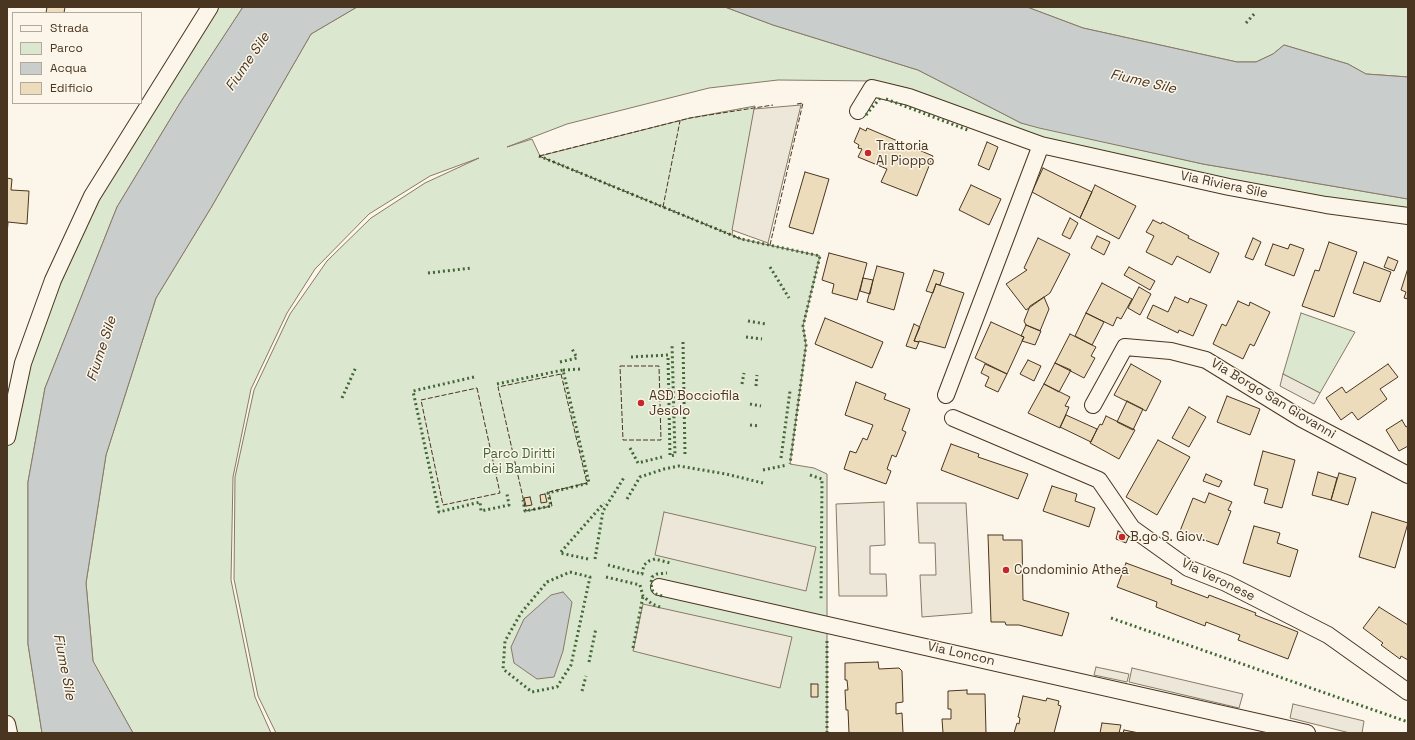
<!DOCTYPE html>
<html>
<head>
<meta charset="utf-8">
<style>
	body { margin:0 }
	#map { position:relative; width:1415px; height:740px; overflow:hidden; background:#fbf6e9; font-family:"Space Grotesk",sans-serif }
	canvas { display:block }
	.frame { position:absolute; inset:0; border:8px solid #4a3520; pointer-events:none }
	.legend { position:absolute; left:12px; top:12px; width:130px; height:92px; box-sizing:border-box; background:#fbf6e9; border:1px solid #b4a999; margin:0; padding:5px 7px; list-style:none; font-size:12px; color:#4a3520 }
	.legend li { display:flex; align-items:center; gap:8px; height:20px }
	.legend b { width:20px; border:1px solid #b4a999 }
</style>
</head>
<body>
<div id="map">
<canvas width="1415" height="740"></canvas>
<div class="frame"></div>
<ul class="legend">
<li><b style="height:5px;background:#fbf6e9"></b>Strada</li>
<li><b style="height:11px;background:#dce7d0"></b>Parco</li>
<li><b style="height:11px;background:#c9cecd"></b>Acqua</li>
<li><b style="height:11px;background:#ecdcbc"></b>Edificio</li>
</ul>
</div>
<script>
const ctx = document.querySelector('canvas').getContext('2d');
ctx.lineJoin = 'round';
function fill(path, color) { ctx.fillStyle = color; ctx.fill(path, 'evenodd'); }
const toPath = rows => new Path2D(rows.map(r => 'M' + r).join(''));
function stroke(path, color, width, dash) { ctx.strokeStyle = color; ctx.lineWidth = width; ctx.lineCap = dash ? 'butt' : 'round'; ctx.setLineDash(dash || []); ctx.stroke(path); }
function drawText(font, color, halo, rows, align = 'center') {
  ctx.font = font + ' "Space Grotesk",sans-serif'; ctx.lineWidth = 3; ctx.setLineDash([]); ctx.textBaseline = 'middle'; ctx.strokeStyle = halo; ctx.fillStyle = color; for (const [text, x, y, turn = 0] of rows) {
    ctx.save(); ctx.translate(x, y); ctx.rotate((+turn || 0) * Math.PI / 180); ctx.textAlign = isNaN(turn) ? turn : align; if (halo) ctx.strokeText(text, 0, 0); ctx.fillText(text, 0, 0); ctx.restore();
  }
}
const green = toPath([
	[210,7,243,7,180,103,117,207,45,388,28,482,28,644,42,733,9,733,7,724,7,437,53,280,210,7],
	[357,7,725,7,773,25,918,70,1021,123,1203,164,1408,199,1408,210,1299,195,1036,137,907,88,876,81,778,80,709,88,567,124,507,147,532,139,540,156,690,118,755,106,732,235,741,239,820,256,803,326,806,345,790,464,814,468,827,474,827,733,276,733,258,696,234,579,235,477,254,390,290,314,327,261,371,218,425,183,479,158,430,176,369,214,315,269,287,313,251,389,233,477,231,580,255,697,271,733,133,733,93,662,86,583,106,455,156,298,212,206,311,34,357,7],
	[1027,7,1408,7,1408,77,1366,74,1348,64,1284,45,1273,54,1256,62,1237,62,1083,28,1027,7],
	[1301,313,1355,332,1320,393,1283,374,1301,313]
]);
const parking = toPath([
	[801,105,768,243,732,230,754,109,801,105],
	[1283,374,1320,393,1314,404,1280,386,1283,374],
	[884,502,885,545,870,546,870,574,886,574,887,596,839,596,836,504,884,502],
	[917,503,966,503,972,613,922,617,920,575,936,575,935,543,919,543,917,503],
	[664,512,816,547,806,591,655,555,664,512],
	[643,604,792,637,780,688,633,651,643,604],
	[1096,667,1129,674,1127,682,1094,675,1096,667],
	[1132,668,1243,694,1239,708,1129,682,1132,668],
	[1293,704,1364,721,1362,733,1350,733,1290,718,1293,704]
]);
const water = toPath([
	[243,7,357,7,311,34,212,206,156,298,106,455,86,583,93,661,133,733,42,733,28,644,28,482,45,388,117,207,180,103,243,7],
	[725,7,1027,7,1083,28,1237,62,1256,62,1273,54,1284,45,1348,64,1366,74,1408,77,1408,199,1203,164,1039,128,1021,123,918,70,773,25,725,7],
	[563,592,572,602,563,651,554,677,537,679,514,663,511,647,524,619,551,595,563,592]
]);
const building = toPath([
	[47,7,65,7,64,13,46,13,47,7],
	[860,128,866,131,867,128,933,156,917,196,881,182,887,169,858,157,862,149,858,148,859,145,854,142,860,128],
	[987,142,998,147,989,170,978,165,987,142],
	[1043,168,1092,192,1080,218,1032,192,1043,168],
	[805,172,829,179,813,234,789,227,805,172],
	[7,178,12,179,11,190,29,191,27,224,8,222,7,235,7,178],
	[971,185,1001,199,989,225,959,210,971,185],
	[1095,185,1136,206,1119,239,1080,218,1095,185],
	[1070,218,1078,223,1070,239,1062,235,1070,218],
	[1153,220,1161,224,1162,222,1189,236,1188,238,1219,253,1210,273,1177,256,1172,265,1146,252,1154,236,1146,232,1153,220],
	[1097,236,1110,242,1104,255,1091,248,1097,236],
	[1038,238,1070,254,1050,293,1026,310,1006,284,1027,270,1024,268,1038,238],
	[1253,238,1261,242,1253,260,1245,257,1253,238],
	[1329,242,1357,252,1334,317,1302,306,1315,270,1319,271,1329,242],
	[1273,244,1288,249,1290,244,1304,249,1294,276,1265,265,1273,244],
	[829,253,867,263,857,300,832,293,834,284,822,280,829,253],
	[1388,257,1398,261,1394,271,1384,267,1388,257],
	[1364,262,1391,272,1380,302,1353,293,1364,262],
	[877,266,904,273,894,310,867,302,877,266],
	[1129,267,1155,281,1150,290,1124,275,1129,267],
	[1408,268,1408,299,1404,298,1406,292,1401,290,1408,268],
	[934,270,944,273,940,285,936,284,933,293,926,291,934,270],
	[863,278,873,280,870,294,860,291,863,278],
	[1102,283,1132,299,1121,319,1117,317,1113,326,1086,313,1102,283],
	[936,284,964,293,945,348,919,341,919,342,914,341,936,284],
	[1139,287,1151,294,1140,315,1128,308,1139,287],
	[1044,297,1049,309,1040,331,1026,325,1024,321,1030,306,1044,297],
	[1175,297,1188,303,1190,298,1207,305,1193,336,1179,330,1178,333,1147,318,1153,305,1168,312,1175,297],
	[1238,301,1249,306,1250,302,1270,312,1254,346,1250,344,1243,359,1213,344,1222,324,1226,326,1238,301],
	[1086,313,1104,322,1092,345,1075,336,1086,313],
	[825,318,883,342,872,368,815,344,825,318],
	[991,322,1024,337,1007,374,975,358,991,322],
	[914,324,920,327,914,341,919,342,916,349,906,346,914,324],
	[1026,325,1041,331,1035,345,1022,341,1024,337,1021,336,1026,325],
	[1070,334,1096,347,1091,356,1095,358,1084,378,1055,363,1070,334],
	[1028,360,1041,366,1034,381,1020,374,1028,360],
	[1055,363,1071,370,1059,392,1044,384,1055,363],
	[985,364,1007,374,998,392,985,386,989,377,981,373,985,364],
	[1131,364,1161,381,1146,411,1114,395,1131,364],
	[1388,364,1398,377,1380,389,1387,399,1358,420,1352,412,1341,420,1326,398,1342,387,1346,393,1388,364],
	[856,382,886,394,884,399,910,409,902,430,906,432,896,457,892,455,887,469,891,471,886,484,844,469,850,451,856,453,863,438,867,440,873,425,845,415,856,382],
	[1044,384,1070,397,1065,406,1069,407,1060,428,1028,413,1044,384],
	[1227,396,1260,409,1250,435,1217,422,1227,396],
	[1127,401,1143,409,1133,430,1117,422,1127,401],
	[1189,407,1206,417,1189,447,1172,438,1189,407],
	[1066,415,1097,429,1091,442,1060,427,1066,415],
	[1106,416,1135,430,1119,459,1090,443,1100,424,1102,425,1106,416],
	[1402,420,1406,427,1408,426,1408,446,1399,451,1386,430,1402,420],
	[1158,440,1190,457,1157,515,1126,497,1158,440],
	[951,444,979,454,978,457,1028,474,1018,499,941,470,951,444],
	[1263,451,1295,460,1282,508,1264,503,1268,489,1254,485,1263,451],
	[1318,472,1337,478,1331,500,1312,495,1318,472],
	[1339,473,1356,478,1348,505,1331,500,1339,473],
	[1206,474,1222,481,1219,487,1203,481,1206,474],
	[1052,486,1077,494,1075,501,1095,508,1089,527,1043,511,1052,486],
	[1209,493,1232,502,1228,510,1231,511,1218,545,1180,531,1193,498,1205,503,1209,493],
	[545,494,547,502,541,503,540,495,545,494],
	[530,497,532,505,526,506,524,498,530,497],
	[1372,512,1408,523,1395,568,1359,557,1372,512],
	[1254,526,1280,533,1277,543,1298,550,1290,577,1243,563,1254,526],
	[1118,531,1129,536,1126,543,1116,539,1118,531],
	[988,535,1003,535,1003,540,1022,540,1023,600,1069,613,1062,636,1019,625,1006,625,1005,622,991,622,988,535],
	[1126,563,1172,580,1171,584,1208,598,1209,595,1256,613,1255,615,1298,632,1288,659,1238,640,1240,635,1206,622,1205,626,1156,607,1157,602,1117,587,1126,563],
	[1379,607,1408,625,1408,660,1401,656,1400,659,1381,645,1383,643,1363,628,1379,607],
	[878,662,879,669,899,668,902,671,903,702,896,703,896,714,902,713,903,733,847,733,849,733,848,710,846,710,845,690,848,690,847,680,845,680,845,663,878,662],
	[811,684,818,684,818,697,811,697,811,684],
	[967,690,967,694,985,694,986,733,943,733,942,719,951,719,951,709,948,709,948,691,967,690],
	[1023,696,1046,701,1047,698,1059,701,1058,705,1061,706,1054,733,1014,733,1017,723,1019,724,1020,718,1018,717,1023,696],
	[1102,723,1121,725,1119,733,1100,733,1102,723],
	[1124,730,1139,733,1123,733,1124,730]
]);
const street = toPath([
	[858,111,872,88,909,97,1041,145,1229,187,1326,205,1408,216],
	[946,395,1041,145],
	[1093,405,1125,347,1171,351,1206,360,1302,419,1408,475],
	[953,418,1099,480,1132,528,1188,568,1226,583,1328,635,1408,692],
	[7,437,23,363,53,280,92,196,210,7],
	[659,587,1307,733],
	[7,724,9,733]
]);
const hedge = toPath([
	[1246,23,1256,12],
	[886,99,970,131],
	[866,115,881,97],
	[539,156,741,239,820,256,803,326,806,345,790,464],
	[770,267,789,298],
	[428,273,472,268],
	[748,321,766,324],
	[746,337,762,339],
	[683,342,685,455],
	[631,357,668,355,670,456,675,455,672,344],
	[560,362,577,358,571,347],
	[563,370,582,369],
	[474,377,413,391,439,512,480,502,481,511,509,505,507,494],
	[497,384,563,370,589,483,548,493,551,506,525,511,523,500],
	[742,384,744,373],
	[756,386,757,375],
	[342,398,356,367],
	[750,404,761,406],
	[750,425,760,426],
	[630,448,638,463,662,457],
	[781,458,790,391],
	[763,470,787,465],
	[810,475,822,479,821,599],
	[627,499,640,477,664,469,679,466,726,474,763,483],
	[588,559,560,553,604,503],
	[595,559,603,511,625,476],
	[608,565,642,574,644,565,649,561,655,559,670,563],
	[570,572,590,577,571,665,557,687,532,692,503,669,505,641,521,613,547,582,570,572],
	[606,577,640,585,643,596,652,604,660,607],
	[662,596,656,594,652,590,651,583,652,577,657,574,667,573],
	[1111,618,1408,722],
	[633,648,643,596],
	[589,662,596,628],
	[582,691,586,676],
	[827,733,827,639]
]);
const fence = toPath([
	[539,156,690,118,773,105],
	[539,156,741,239],
	[663,207,680,121],
	[770,245,803,103,797,104],
	[620,366,659,366,661,440,623,440,620,366],
	[561,374,587,483,549,492,552,506,526,511,498,387,561,374],
	[477,388,500,493,443,505,421,400,477,388]
]);
const markers = [
	[868,153,4,"#c62828"],
	[641,403,4,"#c62828"],
	[1122,537,4,"#c62828"],
	[1006,570,4,"#c62828"]
];
const poiNames = [
	["Trattoria",876,146],
	["Al Pioppo",876,161],
	["ASD Bocciofila",649,396],
	["Jesolo",649,411],
	["B.go S. Giov.",1130,537],
	["Condominio Athea",1014,570]
];
const streetNames = [
	["Via Riviera Sile",1224,185,12],
	["Via Borgo San Giovanni",1273,399,31],
	["Via Veronese",1218,580,26],
	["Via Loncon",961,654,13]
];
const parkNames = [
	["Parco Diritti",519,454],
	["dei Bambini",519,469]
];
const waterNames = [
	["Fiume Sile",248,62,-56],
	["Fiume Sile",1143,82,13],
	["Fiume Sile",102,349,-72],
	["Fiume Sile",64,667,79]
];
fill(green, '#dce7d0');
stroke(green, '#887966', 1);
fill(parking, '#ede7d9');
stroke(parking, '#887966', 1);
fill(water, '#c9cecd');
stroke(water, '#887966', 1);
fill(building, '#ecdcbc');
stroke(building, '#4a3520', 1);
stroke(street, '#4a3520', 18);
stroke(street, '#fbf6e9', 16);
stroke(hedge, '#436837', 3, [2, 3]);
stroke(fence, '#4a3520', 1, [5, 2]);
for (const [x, y, r, color] of markers) { const dot = new Path2D(); dot.arc(x, y, r, 0, 2 * Math.PI); ctx.fillStyle = color; ctx.fill(dot); stroke(dot, '#fbf6e9', 1.5); }
drawText('13px', '#4a3520', '#fbf6e9', poiNames, 'left');
drawText('13px', '#4a3520', '#fbf6e9', streetNames);
drawText('13px', '#436837', '#fbf6e9', parkNames);
drawText('italic 14px', '#4a3520', '#fbf6e9', waterNames);
</script>
</body>
</html>
